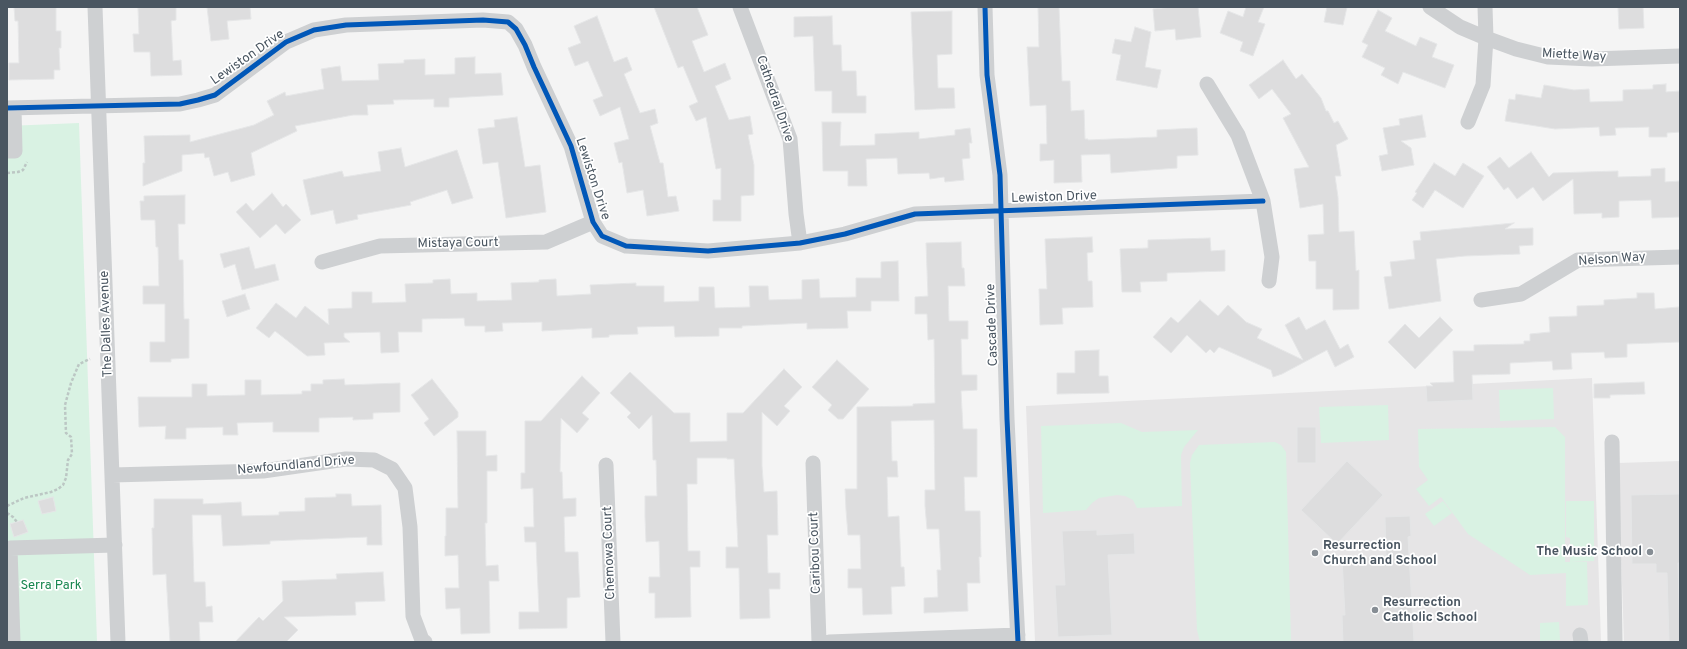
<!DOCTYPE html>
<html>
<head>
<meta charset="utf-8">
<style>
	body { margin:0 }
	#map { position:relative; width:1687px; height:649px; overflow:hidden; background:#f4f4f4; font-family:Overpass,sans-serif }
	canvas { display:block }
	.frame { position:absolute; inset:0; border:8px solid #4a5661; pointer-events:none }
</style>
</head>
<body>
<div id="map">
<canvas width="1687" height="649"></canvas>
<div class="frame"></div>
</div>
<script>
const ctx = document.querySelector('canvas').getContext('2d');
ctx.lineJoin = 'round';
function fill(path, color) { ctx.fillStyle = color; ctx.fill(path, 'evenodd'); }
const toPath = rows => new Path2D(rows.map(r => 'M' + r).join(''));
function stroke(path, color, width, dash) { ctx.strokeStyle = color; ctx.lineWidth = width; ctx.lineCap = dash ? 'butt' : 'round'; ctx.setLineDash(dash || []); ctx.stroke(path); }
function drawText(font, color, halo, rows, align = 'center') {
  ctx.font = font + ' Overpass,sans-serif'; ctx.lineWidth = 3.5; ctx.setLineDash([]); ctx.textBaseline = 'middle'; ctx.strokeStyle = halo; ctx.fillStyle = color; for (const [text, x, y, turn = 0] of rows) {
    ctx.save(); ctx.translate(x, y); ctx.rotate((+turn || 0) * Math.PI / 180); ctx.textAlign = isNaN(turn) ? turn : align; if (halo) ctx.strokeText(text, 0, 0); ctx.fillText(text, 0, 0); ctx.restore();
  }
}
const education = toPath([
	[1592,378,1601,642,1035,642,1026,406],
	[1680,461,1680,642,1624,642,1618,463]
]);
const green = toPath([
	[79,123,97,642,7,642,7,126],
	[1553,388,1554,419,1500,421,1499,390],
	[1388,405,1389,440,1321,443,1319,407],
	[1121,423,1142,432,1198,430,1184,447,1181,455,1182,506,1137,508,1133,500,1125,496,1117,495,1099,498,1092,503,1086,510,1043,513,1041,426],
	[1555,427,1565,437,1565,562,1587,562,1588,605,1566,606,1566,573,1530,575,1468,534,1441,497,1429,506,1416,489,1428,480,1419,467,1418,429],
	[1275,442,1281,445,1286,452,1291,641,1200,642,1197,630,1190,463,1192,455,1199,445],
	[1443,501,1452,513,1434,526,1425,514],
	[1566,501,1594,501,1594,561,1570,562,1570,538,1566,537],
	[1559,622,1560,640,1540,641,1540,623]
]);
const building = toPath([
	[14,7,56,7,56,31,61,31,61,48,59,48,60,70,54,70,54,79,9,80,9,63,19,63,18,21,15,21,14,7],
	[150,7,176,7,176,20,171,21,173,61,181,60,182,75,151,76,150,52,134,52,133,34,139,34,138,8,150,7],
	[207,7,250,7,251,19,227,21,229,39,211,41,207,7],
	[654,7,697,7,708,35,692,41,704,72,725,63,731,79,715,86,729,120,750,116,753,134,748,135,754,165,754,195,741,196,741,221,713,221,713,200,721,200,721,168,716,169,706,117,696,121,689,106,698,102,683,66,678,68,654,7],
	[1038,7,1059,7,1062,81,1070,81,1071,111,1084,110,1085,139,1088,139,1088,140,1157,137,1157,130,1197,128,1198,155,1177,156,1177,168,1111,173,1110,154,1081,155,1082,182,1054,183,1054,160,1040,161,1040,144,1047,144,1046,105,1030,106,1027,47,1039,47,1038,7],
	[1173,7,1198,7,1201,37,1176,40,1175,29,1155,31,1153,9,1173,7],
	[1246,7,1264,7,1258,22,1265,24,1253,56,1240,51,1243,42,1220,33,1228,11,1243,17,1246,7],
	[1327,7,1347,7,1343,25,1324,22,1327,7],
	[1618,7,1643,7,1644,28,1619,29,1618,7],
	[1378,10,1392,18,1385,31,1416,46,1420,37,1437,44,1432,57,1454,65,1445,88,1403,72,1398,84,1381,75,1385,68,1362,57,1368,45,1362,42,1378,10],
	[952,11,952,54,937,55,938,88,954,88,955,108,915,110,911,12,952,11],
	[597,16,614,62,627,57,632,70,624,74,640,113,655,109,658,123,650,126,660,163,663,163,668,197,676,196,679,211,647,216,643,190,627,193,622,162,619,163,614,143,629,139,620,107,600,116,593,100,603,96,588,61,575,66,568,48,581,43,574,26,597,16],
	[832,16,833,45,841,45,842,71,856,71,857,96,866,96,866,113,832,113,832,91,815,91,813,36,794,37,794,17,832,16],
	[1135,27,1151,32,1145,67,1161,70,1157,88,1116,80,1121,55,1112,53,1115,39,1131,42,1135,27],
	[475,57,475,74,501,73,503,95,449,98,449,107,434,107,434,99,393,100,394,104,367,105,368,115,353,115,295,126,297,131,251,153,255,175,231,182,228,172,214,176,209,157,205,158,204,153,182,155,182,171,143,186,143,163,145,163,144,136,190,135,190,142,254,125,274,115,267,101,285,92,286,96,324,89,321,69,340,66,342,81,379,80,378,64,404,63,404,60,425,59,425,75,455,74,455,58,475,57],
	[1283,60,1296,79,1302,74,1321,98,1326,111,1328,111,1334,123,1338,121,1348,139,1336,145,1341,176,1335,176,1338,197,1339,232,1354,231,1356,271,1359,270,1359,309,1333,310,1333,289,1316,289,1316,261,1309,261,1308,235,1324,234,1323,204,1300,208,1294,169,1309,167,1283,118,1291,114,1272,89,1259,99,1249,85,1283,60],
	[1666,84,1666,92,1680,91,1680,132,1667,133,1667,137,1649,137,1649,127,1615,128,1616,135,1600,136,1599,127,1555,129,1505,121,1509,99,1515,100,1516,94,1541,98,1544,85,1574,90,1589,89,1590,102,1623,101,1623,90,1653,89,1653,85,1666,84],
	[1422,115,1426,137,1401,141,1411,148,1414,165,1382,171,1379,156,1388,154,1383,128,1400,125,1399,119,1422,115],
	[517,117,525,167,540,165,546,212,506,218,498,162,483,164,478,129,495,127,494,120,517,117],
	[822,122,841,122,840,146,875,145,875,134,919,132,919,139,955,135,955,130,970,128,972,143,969,143,970,158,962,159,964,180,945,182,944,177,930,179,929,173,898,174,897,158,866,159,867,186,848,186,848,171,823,171,822,122],
	[401,148,405,167,457,150,473,198,452,204,447,190,410,202,411,205,357,215,358,219,336,224,333,210,311,215,303,180,342,171,344,177,381,171,378,152,401,148],
	[1531,152,1549,177,1553,173,1618,171,1618,177,1651,176,1651,169,1665,168,1665,182,1680,181,1680,217,1652,218,1651,200,1619,201,1619,217,1602,218,1602,213,1574,214,1573,179,1543,201,1533,187,1517,199,1508,187,1504,190,1487,167,1500,157,1509,168,1531,152],
	[1434,163,1455,176,1463,163,1484,176,1463,208,1435,190,1423,208,1412,200,1417,193,1415,192,1434,163],
	[272,193,283,207,286,204,301,220,285,234,276,224,260,238,236,212,246,203,253,211,272,193],
	[185,195,185,224,178,224,179,260,183,260,184,319,189,319,189,358,171,359,171,362,150,362,150,342,165,342,165,304,143,304,143,286,159,286,158,247,156,247,155,220,141,220,140,201,144,201,144,196,185,195],
	[1514,223,1505,229,1533,228,1533,245,1519,246,1520,254,1465,256,1436,259,1441,301,1389,309,1384,277,1392,276,1390,262,1415,259,1413,241,1421,240,1420,232,1514,223],
	[1092,237,1093,252,1087,253,1088,281,1092,281,1093,307,1062,308,1063,324,1040,325,1039,289,1047,289,1045,239,1092,237],
	[1210,238,1211,251,1225,250,1225,271,1167,273,1167,281,1140,282,1141,292,1122,292,1120,249,1148,248,1148,240,1210,238],
	[961,242,962,268,964,268,965,286,948,286,949,321,968,321,968,339,961,339,962,375,977,375,977,390,961,391,963,429,977,429,977,477,964,477,965,511,980,511,981,557,979,557,980,583,967,583,968,611,924,613,924,598,938,597,937,570,941,570,939,529,927,529,925,506,925,490,935,490,934,420,891,421,892,461,897,461,898,477,887,477,888,517,899,516,901,567,904,567,905,586,891,587,892,614,863,615,862,588,848,588,848,569,861,569,860,535,848,535,846,510,845,489,857,489,857,407,913,406,913,404,935,403,934,339,928,340,927,314,915,314,915,297,928,296,926,243,961,242],
	[249,247,255,269,275,264,279,280,242,290,235,264,224,268,220,254,249,247],
	[898,261,899,301,871,301,871,311,847,311,848,328,807,329,807,323,742,326,742,328,719,328,719,336,675,337,674,326,637,327,638,334,609,335,609,337,592,338,592,328,542,331,542,322,502,323,503,331,485,332,485,326,465,326,464,318,422,319,422,332,398,332,399,352,381,353,380,332,344,333,344,337,350,342,324,343,325,355,307,356,275,331,269,338,256,328,276,303,296,318,305,306,329,325,328,309,352,308,352,292,372,292,372,303,406,302,405,284,433,283,433,280,450,279,451,294,477,293,477,301,512,300,511,283,539,282,539,280,556,279,557,296,591,294,590,285,636,283,636,286,664,286,664,302,699,301,699,287,714,287,715,308,750,307,749,286,768,286,769,300,802,299,802,280,819,279,820,298,856,297,856,278,881,278,881,262,898,261],
	[1637,293,1654,293,1655,309,1679,307,1680,342,1627,344,1627,357,1605,358,1604,352,1571,353,1572,369,1553,370,1552,361,1510,363,1510,374,1472,375,1473,400,1427,402,1426,386,1433,386,1430,383,1454,382,1453,351,1474,351,1474,345,1524,344,1524,341,1530,341,1530,334,1550,332,1549,317,1577,316,1577,306,1604,305,1604,300,1637,298,1637,293],
	[245,294,250,309,227,317,222,301,245,294],
	[1200,300,1218,316,1228,305,1246,322,1262,329,1257,338,1303,360,1285,325,1299,317,1306,330,1325,320,1340,349,1348,344,1354,357,1335,367,1327,350,1282,374,1273,377,1271,370,1219,347,1214,353,1210,349,1206,353,1187,335,1171,353,1153,337,1171,317,1178,323,1200,300],
	[1440,317,1453,330,1415,369,1388,342,1405,324,1419,338,1440,317],
	[1099,350,1099,376,1108,376,1109,393,1057,394,1057,373,1075,373,1075,351,1099,350],
	[837,360,869,389,843,419,838,419,828,410,832,405,812,387,837,360],
	[784,369,802,387,784,406,790,411,777,426,762,412,762,466,764,492,777,491,778,535,767,535,768,573,780,573,780,589,769,589,770,618,740,619,739,568,726,568,726,547,738,547,734,459,727,459,727,458,697,458,697,484,687,484,688,551,700,551,700,567,690,567,691,617,655,618,655,593,649,593,649,577,660,577,659,541,646,542,645,517,645,496,657,496,656,460,653,460,652,415,639,429,627,417,631,413,610,393,630,372,674,413,690,413,690,442,727,441,727,413,743,413,784,369],
	[582,376,600,393,582,413,589,419,577,433,561,418,560,472,562,472,563,499,576,498,576,516,564,517,565,552,578,552,580,597,567,598,567,628,519,629,519,612,539,612,536,542,525,542,524,527,534,527,533,488,521,489,521,473,525,473,525,421,541,421,582,376],
	[344,379,345,385,400,383,400,412,373,413,373,419,353,420,353,417,319,418,319,432,273,432,273,422,237,423,238,435,223,435,223,427,186,428,186,439,165,439,166,426,139,427,138,397,192,397,192,384,207,384,207,396,245,395,245,380,261,380,261,395,302,394,302,391,311,391,311,384,323,384,323,380,344,379],
	[432,379,458,412,458,417,434,436,424,423,429,419,411,395,432,379],
	[1644,382,1645,394,1610,395,1610,398,1594,398,1594,384,1644,382],
	[1297,427,1316,427,1316,463,1297,463,1297,427],
	[457,431,486,431,486,456,497,455,497,471,487,471,487,523,485,523,486,566,498,565,499,581,489,581,490,633,461,634,460,608,446,609,445,588,459,588,458,555,445,556,445,536,446,536,446,508,458,508,457,431],
	[1347,461,1383,495,1337,544,1301,510,1347,461],
	[336,494,351,494,352,506,381,505,382,545,367,545,367,537,270,541,270,544,223,546,221,515,192,515,194,582,205,582,206,607,212,606,213,622,199,622,200,642,170,642,166,574,153,575,152,528,154,528,154,499,203,499,203,504,241,502,242,516,279,515,279,512,305,511,305,498,336,497,336,494],
	[1680,494,1680,563,1678,563,1680,642,1669,642,1667,573,1656,573,1656,564,1632,564,1631,495,1680,494],
	[53,497,56,511,42,514,38,501,53,497],
	[1410,516,1411,536,1408,537,1414,642,1343,642,1342,615,1345,615,1342,558,1386,556,1385,517,1410,516],
	[23,520,28,532,14,537,10,524,23,520],
	[1097,530,1097,535,1134,533,1135,554,1108,555,1112,635,1058,637,1055,585,1065,585,1062,531,1097,530],
	[383,572,385,601,355,602,356,615,284,617,298,630,286,642,235,642,259,617,263,621,283,601,282,581,337,579,336,574,383,572]
]);
const path = toPath([
	[7,173,18,172,23,170,27,162],
	[7,506,24,498,51,492,58,489,63,485,66,478,68,460,72,454,71,437,66,433,65,405,71,383,79,364,90,359],
	[7,513,13,517,17,522]
]);
const minor = toPath([
	[95,7,118,642],
	[740,7,790,139,796,214,800,243],
	[985,7,987,75,1000,175,1007,419,1018,642],
	[1430,7,1460,27,1486,38,1516,49,1548,57,1592,59,1680,56],
	[1207,84,1238,135,1263,201,1272,257,1269,281],
	[7,108,180,104,198,100,215,95,286,42,314,30,346,25,483,20,508,22,516,29,525,45,534,67,571,146,593,222,602,236,626,246,708,251,800,243,845,234,915,214,1263,201],
	[1468,122,1483,85,1486,38,1485,7],
	[7,151,15,151,14,108],
	[322,262,380,246,546,242,593,222],
	[1481,300,1521,294,1578,260,1680,257],
	[1612,442,1615,642],
	[813,463,819,642],
	[606,465,613,642],
	[112,475,263,471,346,459,374,460,392,469,405,488,410,527,413,616,422,640,425,642],
	[1580,635,1581,642],
	[13,642,10,548,115,545],
	[829,642,1018,635]
]);
const cycleway = toPath([
	[985,7,987,75,1000,175,1007,419,1018,642],
	[7,108,180,104,198,100,215,95,286,42,314,30,346,25,483,20,508,22,516,29,525,45,534,67,571,146,593,222,602,236,626,246,708,251,800,243,845,234,915,214,1263,201]
]);
const markers = [
	[1650,552,4,"#868d94"],
	[1315,553,4,"#868d94"],
	[1375,610,4,"#868d94"]
];
const streetNames = [
	["Miette Way",1574,56,3],
	["Lewiston Drive",248,58,-35],
	["Cathedral Drive",774,99,71],
	["Lewiston Drive",592,179,72],
	["Lewiston Drive",1054,198,-2],
	["Mistaya Court",458,244,-1],
	["Nelson Way",1612,260,-4],
	["The Dalles Avenue",107,324,-92],
	["Cascade Drive",993,325,-92],
	["Newfoundland Drive",296,466,-5],
	["Chemowa Court",610,553,-92],
	["Caribou Court",816,553,-92]
];
const poiNames = [
	["Resurrection",1323,546],
	["Church and School",1323,561],
	["The Music School",1642,552,"right"],
	["Resurrection",1383,603],
	["Catholic School",1383,618]
];
const parkNames = [
	["Serra Park",51,586]
];
fill(education, '#e6e5e6');
fill(green, '#d9f2e3');
fill(building, '#ddddde');
stroke(building, '#e5e6e7', 1);
stroke(path, '#bcc7c4', 2.5, [3, 2]);
stroke(minor, '#ced0d2', 15);
stroke(cycleway, '#0057b8', 5);
for (const [x, y, r, color] of markers) { const dot = new Path2D(); dot.arc(x, y, r, 0, 2 * Math.PI); ctx.fillStyle = color; ctx.fill(dot); stroke(dot, '#fff', 1.5); }
drawText('13px', '#4a5661', '#fff', streetNames);
drawText('bold 13px', '#4a5661', '#fff', poiNames, 'left');
drawText('13px', '#17864f', '#fff', parkNames);
</script>
</body>
</html>
